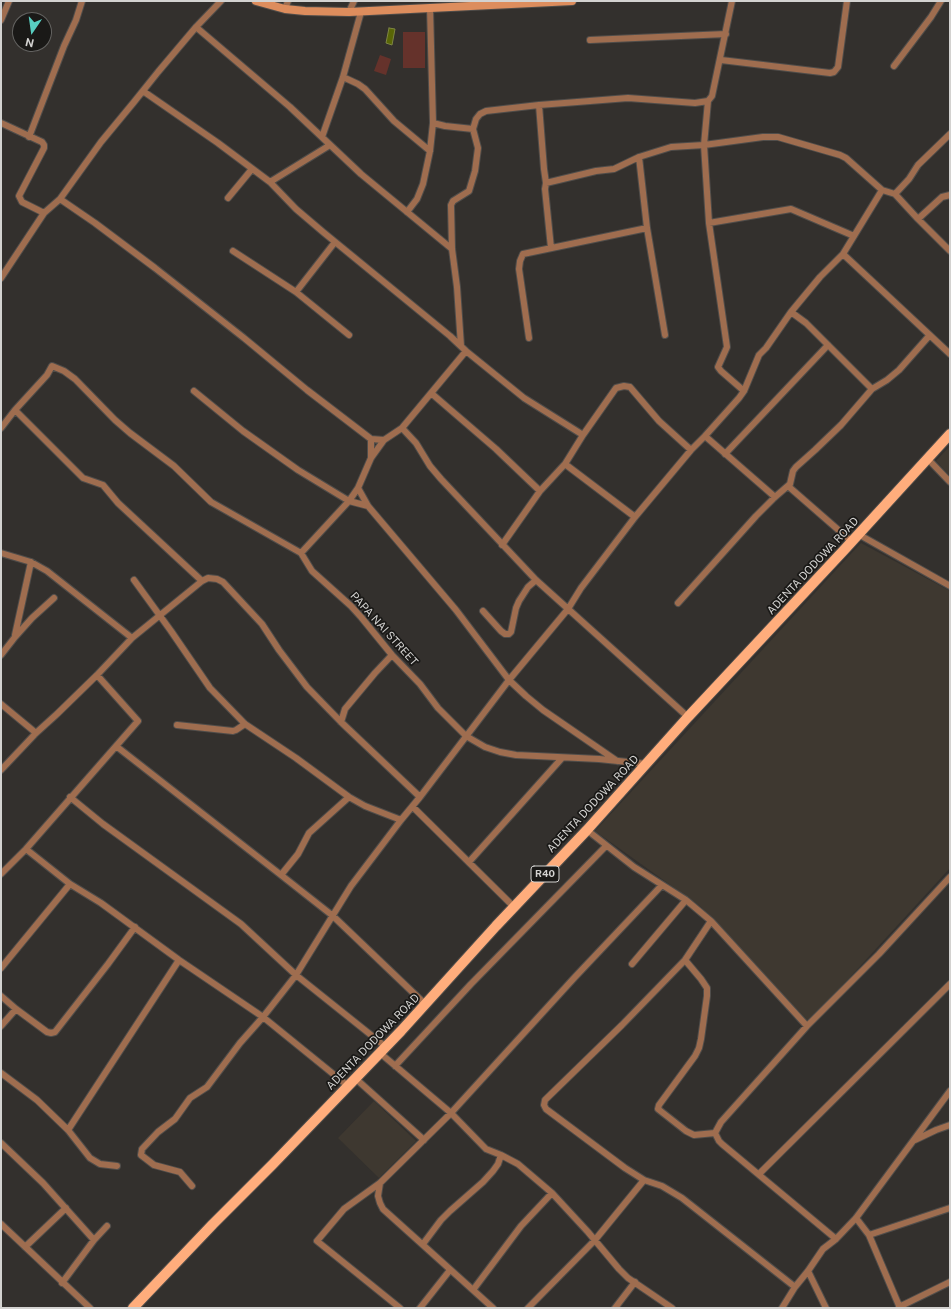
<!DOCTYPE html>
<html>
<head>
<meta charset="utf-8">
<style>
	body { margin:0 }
	#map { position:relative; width:951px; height:1309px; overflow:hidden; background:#33302d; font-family:"Public Sans",sans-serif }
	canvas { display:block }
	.frame { position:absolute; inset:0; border:2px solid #d3d2d0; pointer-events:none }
	.north { position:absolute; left:12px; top:12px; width:40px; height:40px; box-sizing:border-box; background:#1a1917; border:1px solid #646361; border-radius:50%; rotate:193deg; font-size:11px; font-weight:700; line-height:16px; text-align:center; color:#d3d2d0 }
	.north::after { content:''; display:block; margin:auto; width:14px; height:18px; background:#58cec1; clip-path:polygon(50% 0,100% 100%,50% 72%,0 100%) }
</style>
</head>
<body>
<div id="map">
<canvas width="951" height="1309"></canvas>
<div class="frame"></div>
<div class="north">N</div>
</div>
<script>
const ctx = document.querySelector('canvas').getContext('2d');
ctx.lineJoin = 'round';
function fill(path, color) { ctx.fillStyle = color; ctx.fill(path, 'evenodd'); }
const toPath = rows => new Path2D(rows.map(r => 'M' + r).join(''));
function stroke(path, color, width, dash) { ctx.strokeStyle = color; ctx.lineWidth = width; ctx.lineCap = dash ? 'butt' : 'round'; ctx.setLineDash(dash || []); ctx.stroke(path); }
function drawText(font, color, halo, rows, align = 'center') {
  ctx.font = font + ' "Public Sans",sans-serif'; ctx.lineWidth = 3.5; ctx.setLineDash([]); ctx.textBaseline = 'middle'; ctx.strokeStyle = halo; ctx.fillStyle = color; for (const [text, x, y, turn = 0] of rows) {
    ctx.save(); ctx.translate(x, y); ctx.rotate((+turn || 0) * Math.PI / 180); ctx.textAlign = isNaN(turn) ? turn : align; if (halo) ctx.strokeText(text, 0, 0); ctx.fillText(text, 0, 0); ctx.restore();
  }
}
const built = toPath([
	[950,446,950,476,936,461],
	[861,543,950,591,950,868,809,1022,701,907,595,831],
	[374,1101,416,1141,379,1178,338,1138]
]);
const green = toPath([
	[403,32,425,32,425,68,403,68],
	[380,55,391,59,386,75,374,71]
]);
const water = toPath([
	[389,28,395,29,392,45,386,43,389,28]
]);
const street = toPath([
	[285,9,288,1],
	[349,12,354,1],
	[1,20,9,1],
	[196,27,290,107,361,174,452,249],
	[590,40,726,34],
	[721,60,830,73,834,72,838,67,847,1],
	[894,66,931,17,941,1],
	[343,77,358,84,365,89,394,121,430,151],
	[143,91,218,143,270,182,296,209,323,232,450,336,466,351,524,398,583,435,616,388,624,386,630,387,659,421,691,450],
	[708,101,704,145,709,223,727,347,718,367,721,371,744,391],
	[539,105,544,169,546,183,545,189,551,248],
	[1,123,42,142,44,145,44,148,19,196,22,202,44,213],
	[433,123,445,126,473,129,478,148,475,171,469,191,453,201,451,205,452,249,457,287,461,346],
	[473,129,476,119,480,114,486,111,539,105,628,98,695,103,708,101,712,96,732,1],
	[29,137,64,46,76,20,82,1],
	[322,137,343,77,361,12],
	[639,157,647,228,665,335],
	[270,182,330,145],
	[546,183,596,171,614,169,639,157,671,147,704,145,763,137,778,137,840,155,846,158,882,190,895,194,918,219,950,251],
	[895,194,909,179,918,165,950,134],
	[228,198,252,169],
	[60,199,95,223,155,268,244,338,307,390,371,439,384,440],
	[407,212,417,199,423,184,430,151,433,123,430,8],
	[918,219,942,197,950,195],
	[709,223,791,209,854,236],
	[233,251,296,292,349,335],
	[843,254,950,354],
	[1,278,44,213,60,199,101,142,134,102,158,72,196,27,221,1],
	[296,292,335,242],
	[791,312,806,323,872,389],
	[529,338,519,269,520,261,523,254,647,228],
	[194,391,243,431,298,470,349,501,368,506],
	[431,393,496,449,540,491],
	[15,410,83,478,103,485,118,503,202,581],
	[1,428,15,410,47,375,52,366,64,371,75,379,115,420,130,433,174,466,211,502,301,553,312,571,351,606,361,617,392,655,420,684,438,708,466,736,485,747,500,752,516,755,599,759,647,764],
	[402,428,466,351],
	[705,436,775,497],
	[725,454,828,345],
	[371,458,371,439],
	[927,458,950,482],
	[565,464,583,435],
	[788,486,851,541],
	[358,488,368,506,456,610,509,680,526,696,543,710,617,761],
	[858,534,950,586],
	[502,545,540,491,565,464,635,517],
	[1,553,31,562,47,571,132,638],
	[301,553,349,501,358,488,371,458,384,440,402,428,416,443,430,466,441,479,536,580,688,717],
	[134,580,171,631,210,688,245,724,296,758,349,797,365,806,401,820],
	[678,603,756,516,775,497,790,484,793,471,796,467,815,450,841,425,872,389,887,380,899,370,929,336],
	[483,611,501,631,505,634,509,634,511,632,516,608,519,601,528,587,536,580],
	[15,635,31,562],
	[1,655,15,637,32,618,54,598],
	[1,704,36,733],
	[341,722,345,709,375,673,392,655],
	[177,725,233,731,236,730,245,724],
	[116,746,281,875],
	[1,770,36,733,57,714,97,675],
	[70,797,103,824,241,924,296,975,386,1047],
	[349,797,309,833,298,854,281,875,333,916,425,1004],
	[413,807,514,907],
	[587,830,634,867,686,900,711,921,807,1026],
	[26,849,70,884,101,903,179,960,263,1017,348,1086],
	[469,862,562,758],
	[1,874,26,849,138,721,97,675,132,638,202,581,208,578,217,579,223,582,262,624,279,650,307,687,341,722,420,797],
	[711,921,685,960,622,1025,545,1100,544,1105,546,1109,625,1168,644,1180,662,1186,682,1198,795,1287],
	[685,960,701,979,707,988,707,996,701,1039,699,1048,695,1056,659,1105,658,1109,686,1131,694,1135,715,1133],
	[632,964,686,900],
	[1,968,70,884],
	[1,996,16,1009,47,1032,51,1033,55,1032,108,964,135,927],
	[1,1026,16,1009],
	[380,1053,451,1113,486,1149,501,1155,518,1164,552,1193,588,1232,619,1269,628,1278,672,1308],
	[395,1066,471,984,606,846],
	[1,1073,37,1100,68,1130,90,1158,100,1164,117,1166],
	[355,1078,424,1140],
	[68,1130,179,960],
	[915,1140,936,1130,950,1125],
	[1,1143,43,1183,94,1240],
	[759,1174,950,984],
	[380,1183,378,1196,380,1203,383,1209,493,1308],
	[192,1186,180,1172,154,1165,141,1155,142,1149,158,1132,175,1119,190,1098,207,1087,240,1043,263,1017,296,975,351,886,401,820,420,797,509,680,568,609,581,588,635,517,691,450,705,436,739,398,744,391,759,355,766,348,791,312,820,277,843,254,882,190],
	[856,1218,869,1235,900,1308],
	[1,1224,90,1308],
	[869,1235,950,1208],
	[836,1239,722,1144,719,1141,715,1133,721,1122,807,1026,879,954,950,877],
	[423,1244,441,1220,450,1211,483,1182,493,1171,498,1164,501,1155],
	[25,1247,66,1208],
	[808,1271,826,1308],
	[62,1283,94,1240,107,1226],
	[473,1290,521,1226,552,1193],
	[899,1307,950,1282],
	[400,1308,317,1241,344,1209,380,1183,451,1113,575,977,662,885],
	[420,1308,450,1270],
	[528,1308,595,1240,644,1180],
	[615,1308,635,1282],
	[782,1308,795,1287,808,1271,823,1249,836,1239,856,1218,950,1091]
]);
const secondary = toPath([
	[256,1,285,9,305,11,349,12,572,1]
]);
const primary = toPath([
	[133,1308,213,1224,273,1164,401,1031,496,926,587,830,688,717,845,549,950,434]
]);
const shields = [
	[545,874,28]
];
const shieldNames = [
	["R40",545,874]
];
const streetNames = [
	["ADENTA DODOWA ROAD",813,566,-47],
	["PAPA NAI STREET",384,629,48],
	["ADENTA DODOWA ROAD",593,804,-47],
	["ADENTA DODOWA ROAD",373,1042,-46]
];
fill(built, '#3e3830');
fill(green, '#65322b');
fill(water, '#596606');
stroke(water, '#7e8643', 1);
stroke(street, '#504d4a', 8);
stroke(secondary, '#504d4a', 10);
stroke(primary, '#504d4a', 12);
stroke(street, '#9f6d4f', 6);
stroke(secondary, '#dd8d5d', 8);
stroke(primary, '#ffad7c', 10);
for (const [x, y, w] of shields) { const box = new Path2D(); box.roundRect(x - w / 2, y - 8, w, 16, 3); ctx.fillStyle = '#1a1917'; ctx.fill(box); stroke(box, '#d3d2d0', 1); }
drawText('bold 10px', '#d3d2d0', null, shieldNames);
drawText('11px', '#d3d2d0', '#1a1917', streetNames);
</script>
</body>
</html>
